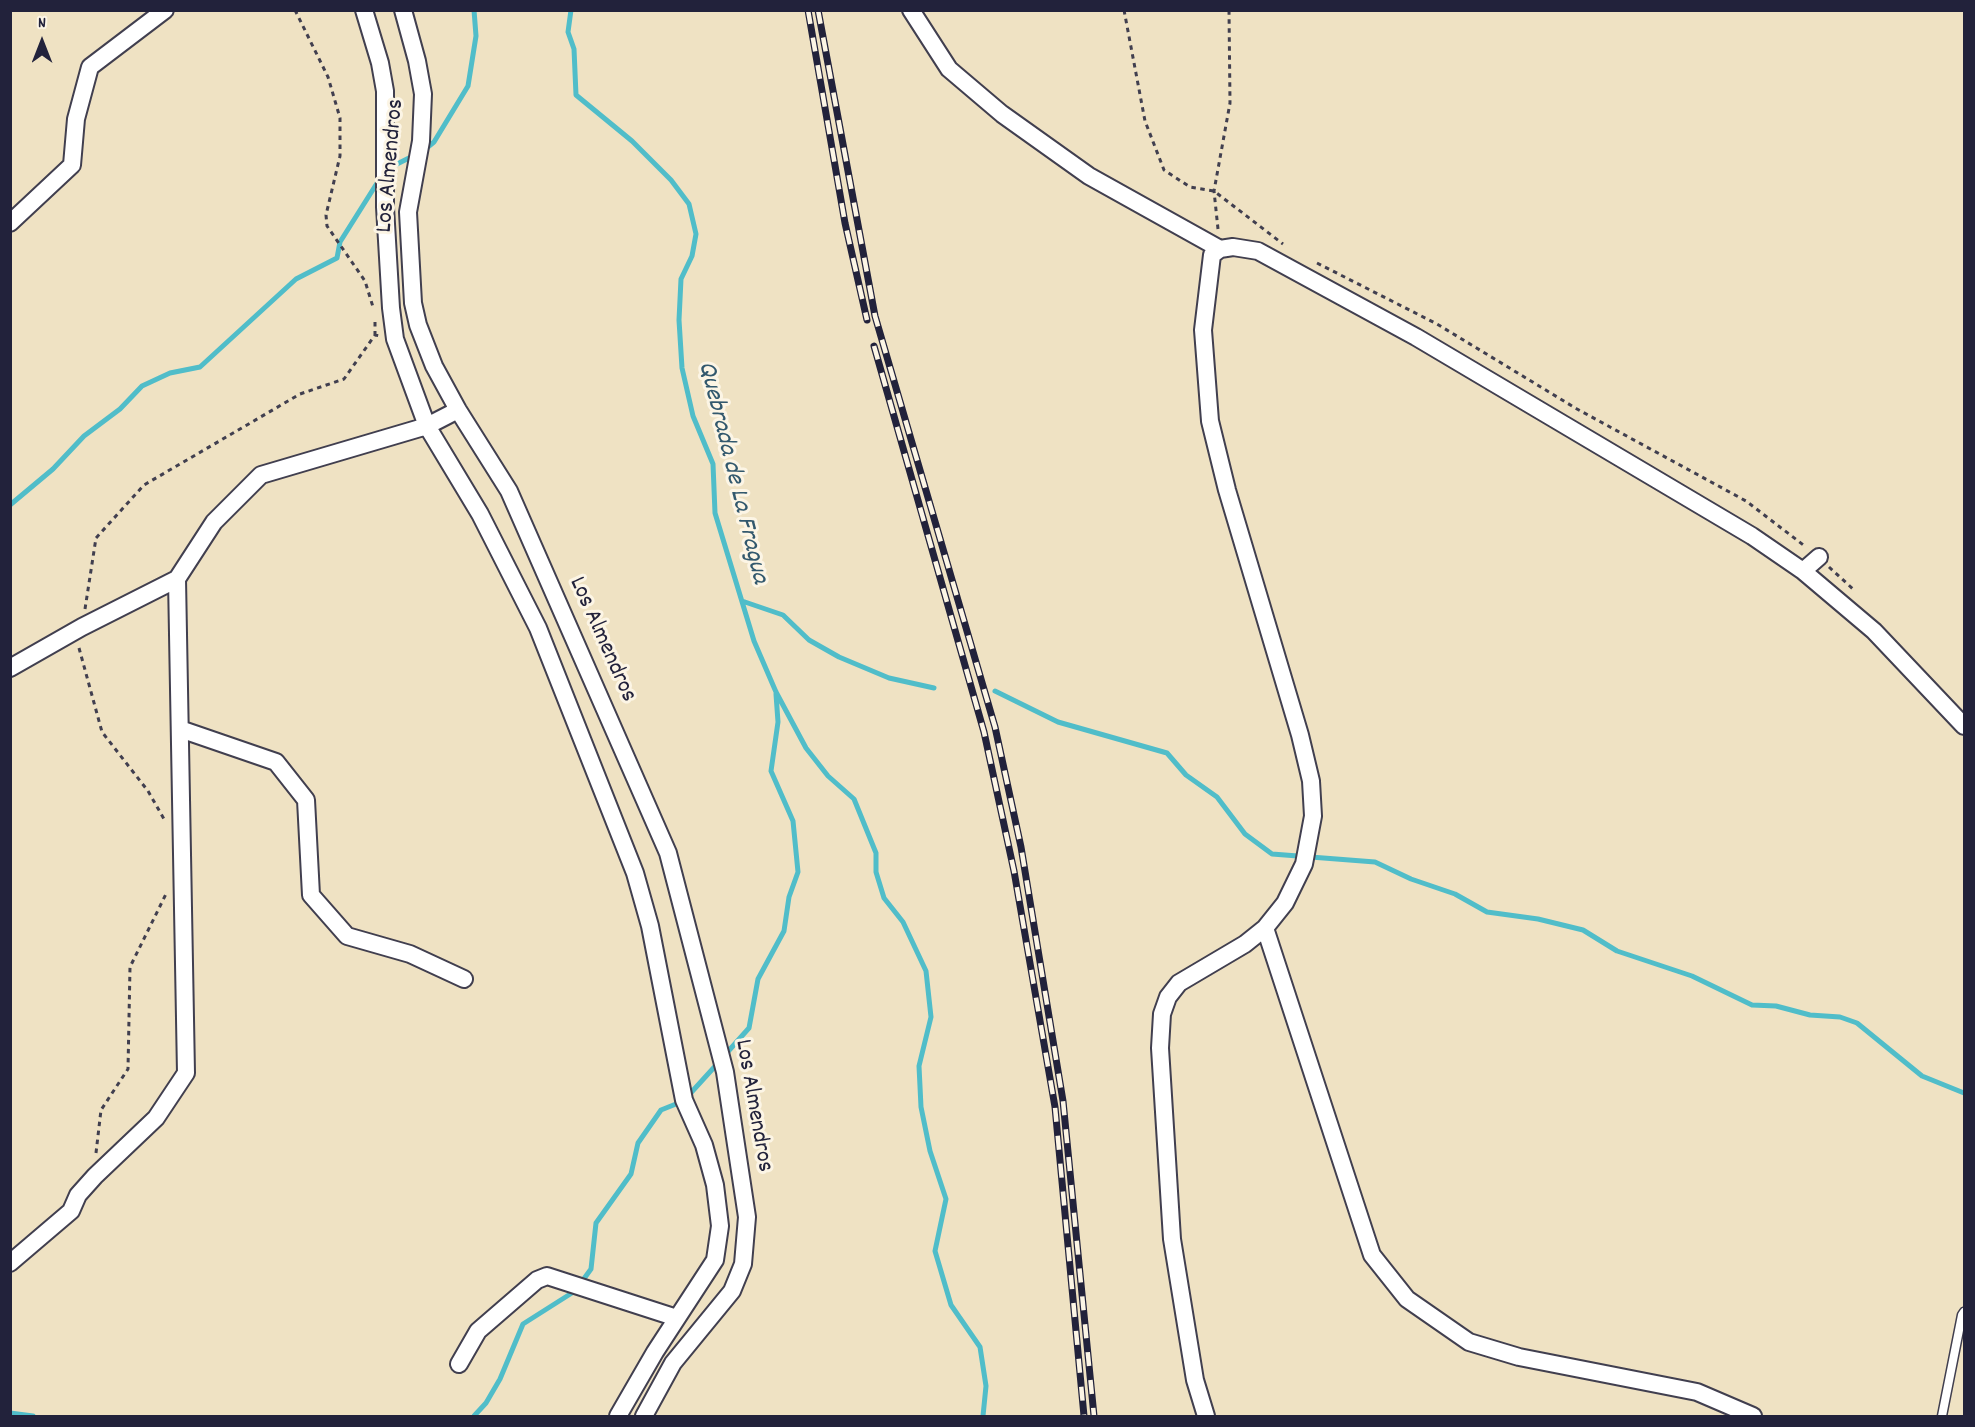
<!DOCTYPE html>
<html>
<head>
<meta charset="utf-8">
<style>
	body { margin:0 }
	#map { position:relative; width:1975px; height:1427px; overflow:hidden; background:#efe2c3; font-family:Dekko,sans-serif }
	canvas { display:block }
	.frame { position:absolute; inset:0; border:12px solid #22223b; pointer-events:none }
	.north { position:absolute; left:12px; top:12px; width:60px; height:60px; -webkit-text-stroke:4px #fcf5e5; paint-order:stroke; rotate:0deg; font-size:16px; font-weight:700; line-height:24px; text-align:center; color:#22223b }
	.north::after { content:''; display:block; margin:auto; width:21px; height:27px; background:#22223b; clip-path:polygon(50% 0,100% 100%,50% 72%,0 100%) }
</style>
</head>
<body>
<div id="map">
<canvas width="1975" height="1427"></canvas>
<div class="frame"></div>
<div class="north">N</div>
</div>
<script>
const ctx = document.querySelector('canvas').getContext('2d');
ctx.lineJoin = 'round';
const toPath = rows => new Path2D(rows.map(r => 'M' + r).join(''));
function stroke(path, color, width, dash) { ctx.strokeStyle = color; ctx.lineWidth = width; ctx.lineCap = dash ? 'butt' : 'round'; ctx.setLineDash(dash || []); ctx.stroke(path); }
function drawText(font, color, halo, rows, align = 'center') {
  ctx.font = font + ' Dekko,sans-serif'; ctx.lineWidth = 6; ctx.setLineDash([]); ctx.textBaseline = 'middle'; ctx.strokeStyle = halo; ctx.fillStyle = color; for (const [text, x, y, turn = 0] of rows) {
    ctx.save(); ctx.translate(x, y); ctx.rotate((+turn || 0) * Math.PI / 180); ctx.textAlign = isNaN(turn) ? turn : align; if (halo) ctx.strokeText(text, 0, 0); ctx.fillText(text, 0, 0); ctx.restore();
  }
}
const stream = toPath([
	[571,10,568,32,574,49,576,95,632,141,671,180,689,204,696,234,692,256,681,279,679,320,682,368,693,416,713,464,715,513,754,641,776,692,806,748,828,776,854,799,876,853,876,872,884,898,903,922,926,971,931,1017,919,1066,921,1107,930,1151,946,1199,935,1251,951,1305,980,1347,986,1386,983,1416],
	[423,151,434,142,468,86,476,36,474,10],
	[389,168,415,155],
	[10,505,53,469,84,436,120,409,142,386,170,373,200,367,296,279,337,258,340,242,379,180],
	[742,601,783,615,809,640,839,657,889,678,934,688],
	[995,691,1058,722,1167,753,1186,775,1217,797,1245,834,1272,854,1375,862,1411,879,1455,894,1487,912,1538,919,1583,930,1617,951,1692,976,1752,1005,1776,1006,1810,1015,1840,1017,1857,1023,1922,1076,1964,1093],
	[724,1056,749,1028,758,979,784,931,789,897,798,872,793,821,771,771,778,722,776,694],
	[688,1096,718,1063],
	[10,1413,33,1416],
	[474,1416,486,1403,500,1379,523,1324,575,1291,591,1269,596,1223,631,1174,638,1143,661,1110,681,1102]
]);
const path = toPath([
	[295,10,328,77,340,118,340,156,326,215,327,226,365,281,373,307],
	[1124,10,1145,121,1164,170,1190,187,1214,191,1283,244],
	[1218,229,1214,191,1230,103,1229,10],
	[1317,263,1437,324,1577,409,1746,501,1806,547],
	[375,322,375,335],
	[1829,567,1853,589],
	[85,609,96,538,144,485,300,394,344,379,375,335,380,336],
	[79,648,102,732,148,791,164,819],
	[96,1153,101,1110,128,1069,130,967,166,894]
]);
const service = toPath([
	[1942,1416,1962,1315,1964,1312]
]);
const minor = toPath([
	[364,10,380,63,385,91,385,207,391,308,395,339,427,426,480,514,538,628,635,873,650,926,684,1100,704,1145,715,1185,720,1226,715,1260,655,1352,618,1416],
	[403,10,417,61,423,94,421,141,408,212,413,303,418,325,434,366,458,410,509,491,668,853,725,1072,747,1217,743,1264,732,1291,673,1363,644,1416],
	[911,10,949,69,1002,114,1089,176,1220,249],
	[10,223,72,165,76,119,90,67,165,10],
	[1803,571,1819,557],
	[10,668,82,627,177,579],
	[180,729,276,762,306,800,311,895,347,936,410,954,464,979],
	[1265,928,1372,1255,1407,1299,1469,1342,1519,1357,1697,1392,1753,1416],
	[10,1263,71,1211,78,1195,95,1176,156,1118,186,1073,177,579,214,522,261,475,427,426,458,410],
	[459,1364,478,1331,537,1280,547,1276,677,1318],
	[1206,1416,1195,1380,1172,1239,1160,1048,1162,1014,1168,997,1179,983,1245,944,1265,928,1285,903,1304,864,1313,816,1311,781,1300,735,1227,490,1210,421,1203,330,1212,255,1220,249,1233,247,1258,251,1416,337,1752,536,1803,571,1874,631,1964,726]
]);
const rail = toPath([
	[808,10,845,223,867,320],
	[818,10,875,316,995,727,1021,847,1063,1101,1094,1416],
	[874,346,984,732,1014,871,1055,1107,1084,1416]
]);
const streetNames = [
	["Los Almendros",392,166,-85],
	["Los Almendros",601,640,66],
	["Los Almendros",752,1106,80]
];
const waterNames = [
	["Quebrada de La Fragua",731,473,76]
];
stroke(stream, '#50bdc9', 5);
stroke(service, '#413f4f', 11);
stroke(minor, '#413f4f', 20);
stroke(path, '#413f4f', 3, [4.5, 4.5]);
stroke(service, '#fff', 8);
stroke(minor, '#fff', 16);
stroke(rail, '#22223b', 7);
stroke(rail, '#fcf5e5', 4.5, [14]);
drawText('24px', '#22223b', '#fcf5e5', streetNames);
drawText('italic 26px', '#32586d', '#fcf5e5', waterNames);
</script>
</body>
</html>
